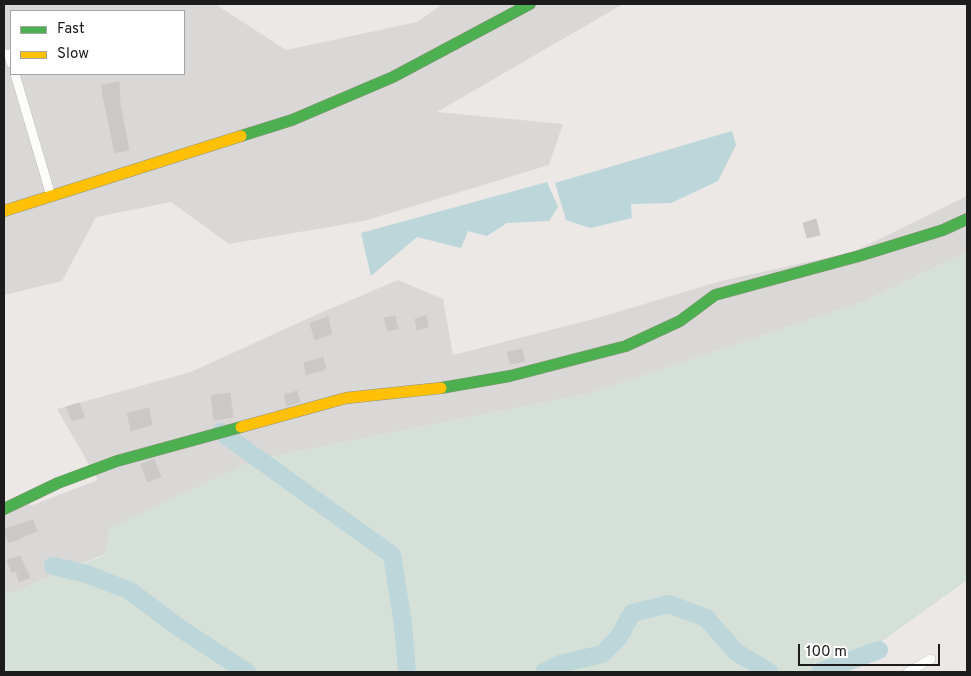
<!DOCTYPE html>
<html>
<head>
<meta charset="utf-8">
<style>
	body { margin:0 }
	#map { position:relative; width:971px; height:676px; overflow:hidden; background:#ebe8e5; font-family:Overpass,sans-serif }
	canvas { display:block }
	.frame { position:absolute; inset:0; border:5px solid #1c1c1c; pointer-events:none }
	.legend { position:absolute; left:10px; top:10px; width:175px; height:65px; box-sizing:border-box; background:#fff; border:1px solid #a4a4a4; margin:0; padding:6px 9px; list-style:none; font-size:15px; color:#1c1c1c }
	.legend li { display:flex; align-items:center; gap:10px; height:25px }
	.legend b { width:25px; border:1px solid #a4a4a4 }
	.scale { position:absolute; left:798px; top:644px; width:142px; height:22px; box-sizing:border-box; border:2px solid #1c1c1c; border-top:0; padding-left:6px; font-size:15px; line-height:18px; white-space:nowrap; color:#1c1c1c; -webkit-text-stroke:4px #fff; paint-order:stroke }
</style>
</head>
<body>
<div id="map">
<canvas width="971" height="676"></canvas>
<div class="frame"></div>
<ul class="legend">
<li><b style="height:6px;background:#4caf50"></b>Fast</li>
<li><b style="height:6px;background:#ffc107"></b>Slow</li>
</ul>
<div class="scale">100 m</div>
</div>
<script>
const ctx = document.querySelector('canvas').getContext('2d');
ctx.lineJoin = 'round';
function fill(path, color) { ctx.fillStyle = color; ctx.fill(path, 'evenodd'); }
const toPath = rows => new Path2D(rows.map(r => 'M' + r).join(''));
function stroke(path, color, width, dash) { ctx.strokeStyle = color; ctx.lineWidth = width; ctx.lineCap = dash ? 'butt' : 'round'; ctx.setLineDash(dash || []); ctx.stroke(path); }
const residential = toPath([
	[4,4,215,4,286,50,417,22,443,4,623,4,437,112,563,124,549,165,364,221,229,244,171,202,96,217,62,281,4,295],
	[11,11,184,11,184,74,11,74],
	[967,196,967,252,863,302,591,393,254,460,105,554,4,596,4,503,33,505,98,480,57,409,191,372,311,317,398,280,443,299,453,355,601,317,721,281,853,252]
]);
const wetland = toPath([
	[967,252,967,580,839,672,4,672,4,596,105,555,109,528,254,460,591,393,863,302]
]);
const water = toPath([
	[732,131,736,145,718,181,671,203,631,204,632,218,590,228,566,220,555,183],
	[547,182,558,207,549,221,507,223,487,236,468,231,461,248,417,237,371,276,361,233]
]);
const river = toPath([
	[221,432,392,555,403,624,407,672],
	[53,566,87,574,130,591,181,629,247,672],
	[544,672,560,664,602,654,619,637,632,613,669,604,706,618,736,652,769,672],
	[820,672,879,650]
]);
const building = toPath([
	[119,82,120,104,129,150,115,153,102,92,102,85,119,82],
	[816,219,820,235,807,238,803,223,816,219],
	[426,315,428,327,417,330,415,319,426,315],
	[395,316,398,329,388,331,384,318,395,316],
	[328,317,332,334,315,340,310,323,328,317],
	[522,349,525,361,510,364,507,352,522,349],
	[323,357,326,369,306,375,304,363,323,357],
	[297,391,300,402,287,406,284,395,297,391],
	[230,393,233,417,214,420,211,395,230,393],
	[79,403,85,417,72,421,66,407,79,403],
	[149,408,152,425,131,431,127,413,149,408],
	[154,459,161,477,147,482,141,464,154,459],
	[33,520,37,531,9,543,4,529,33,520],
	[20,556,30,578,19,582,16,571,12,573,7,560,20,556]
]);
const street = toPath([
	[4,54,9,54,11,63],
	[15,74,51,196],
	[908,672,931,659]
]);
const fast = toPath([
	[241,136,292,120,393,77,530,4],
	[441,388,510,376,626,346,680,321,715,295,859,256,943,230,967,219],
	[4,509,58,483,117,461,241,427]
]);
const slow = toPath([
	[4,211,241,136],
	[241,427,346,398,441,388]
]);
fill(residential, '#dad8d6');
fill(wetland, '#d4e0d8');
fill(water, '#bcd6da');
stroke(river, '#bcd6da', 18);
fill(building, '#cbc9c6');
stroke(building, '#cecac7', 1);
stroke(street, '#c0bfbd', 10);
stroke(fast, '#92927f', 12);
stroke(slow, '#92927f', 12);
stroke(street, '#fcfcfb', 9);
stroke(fast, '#4caf50', 11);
stroke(slow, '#ffc107', 11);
</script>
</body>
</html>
